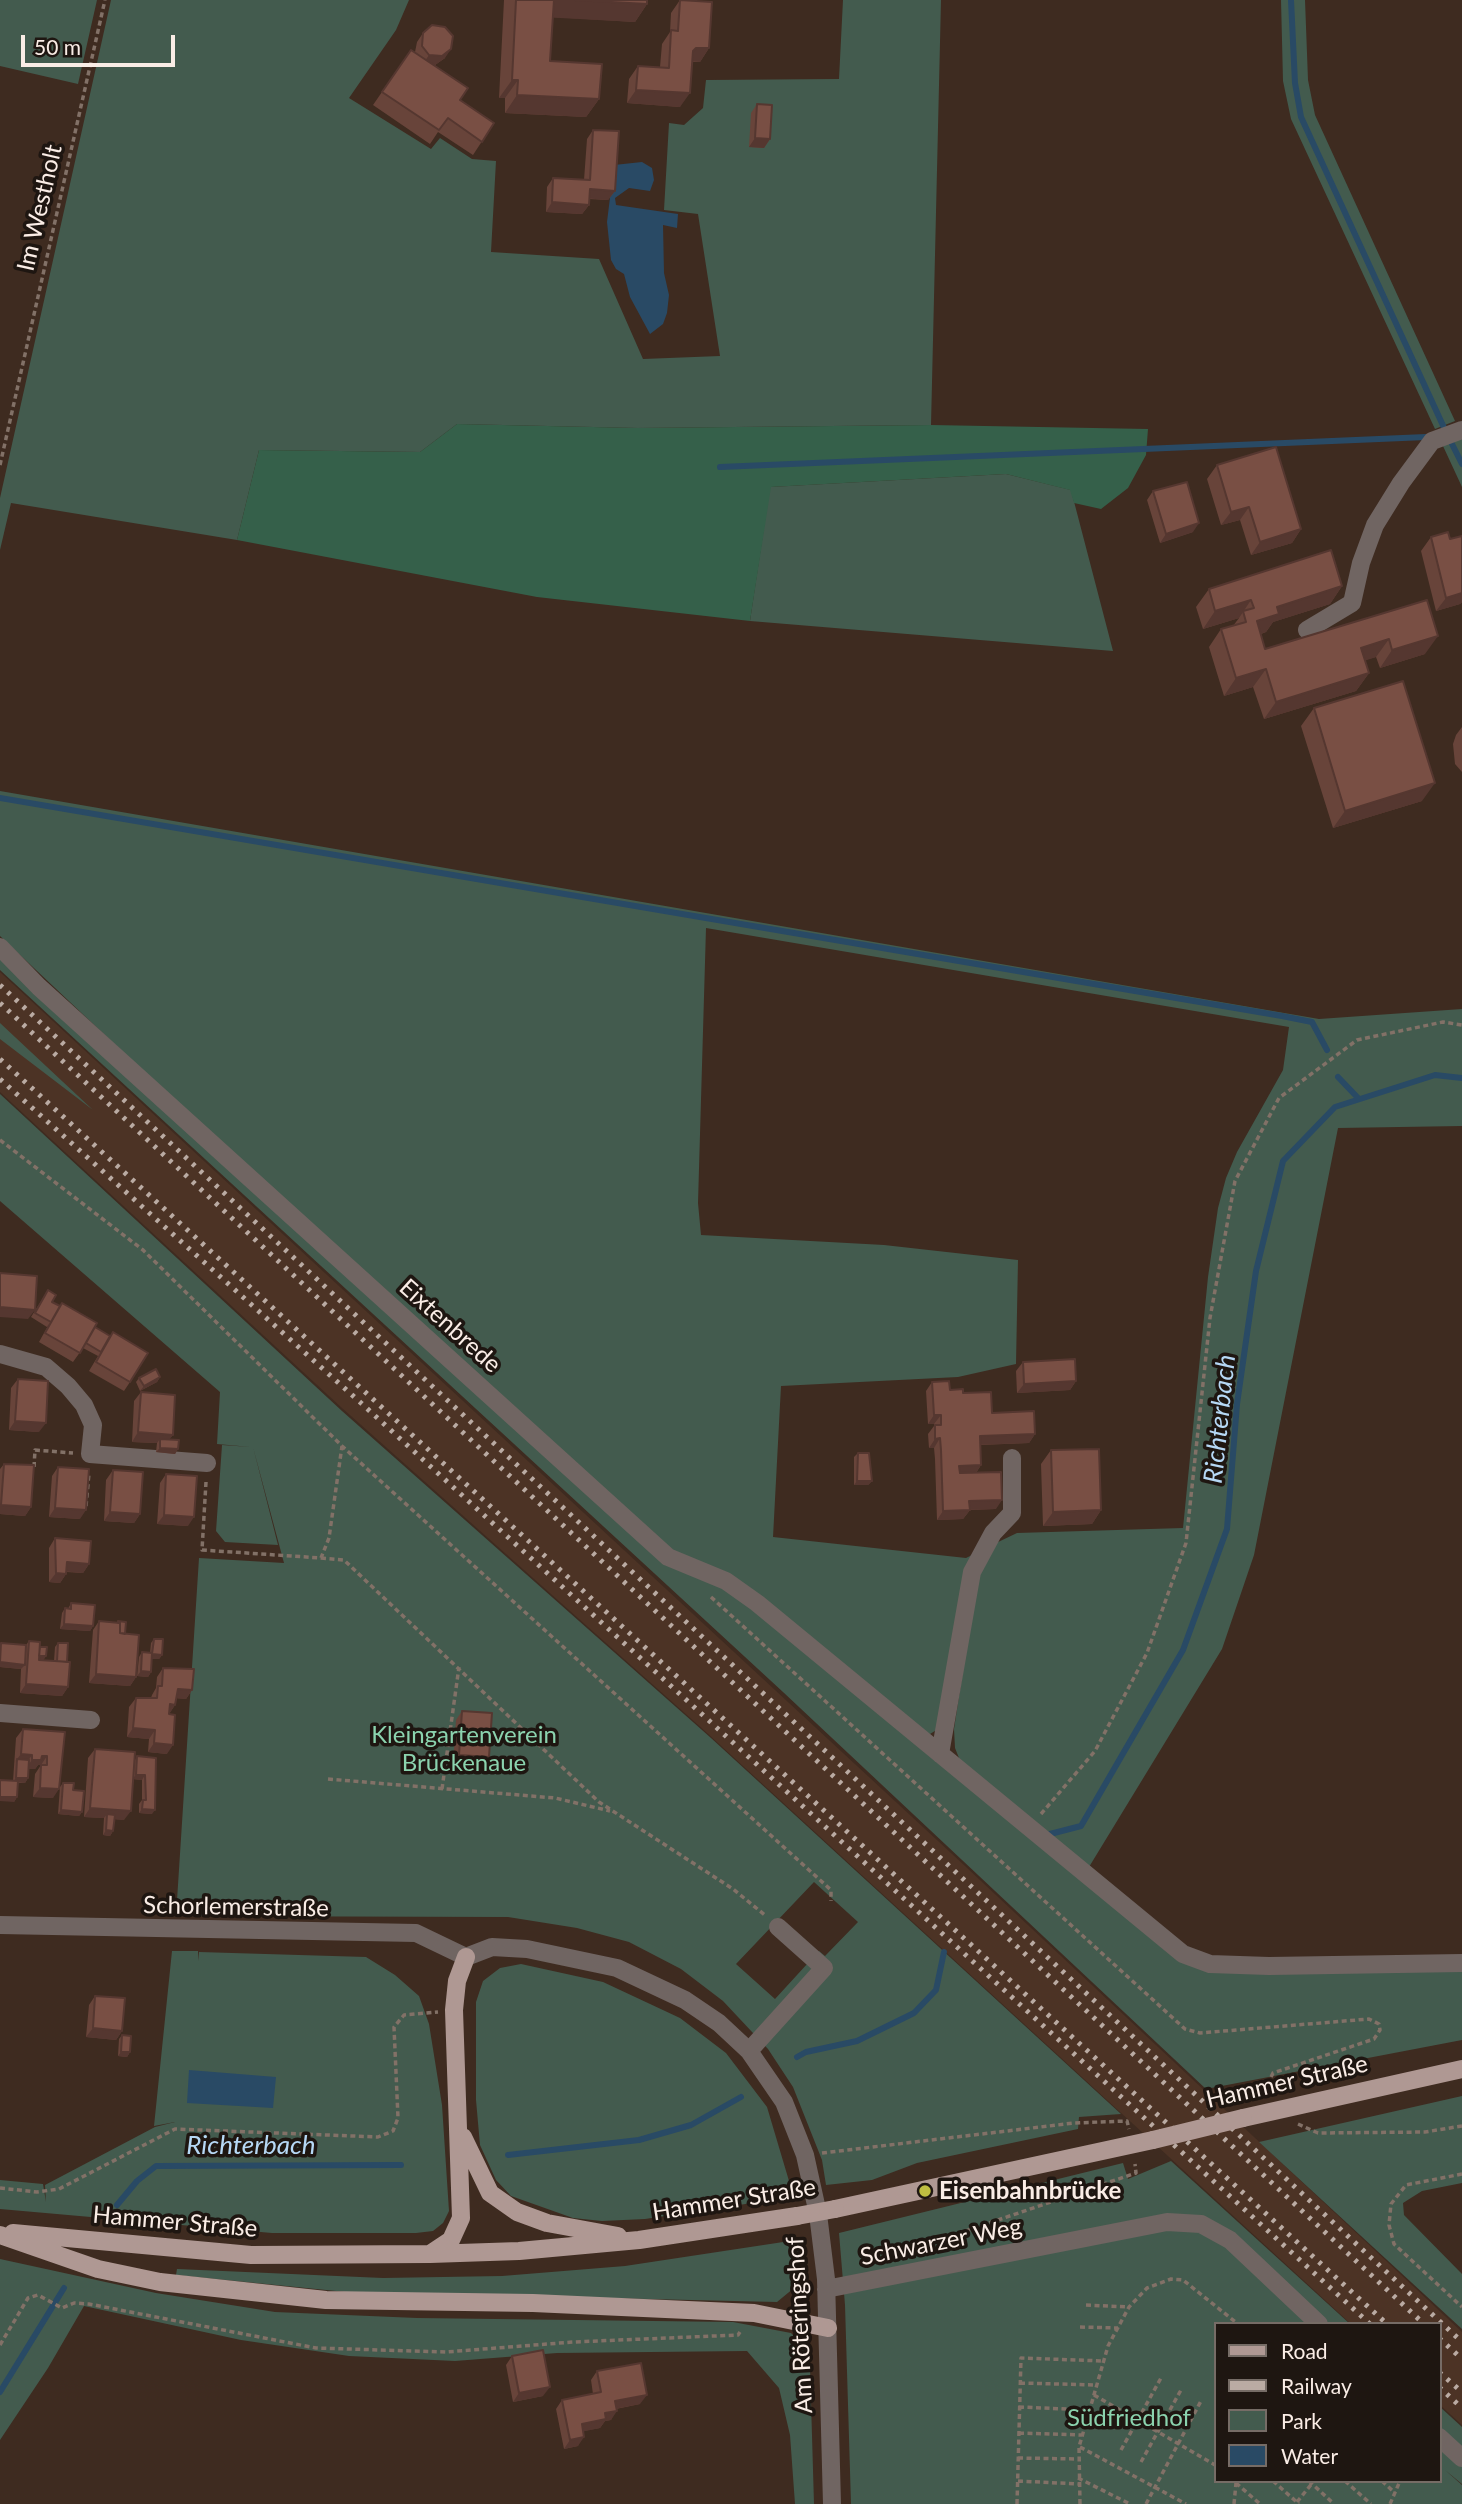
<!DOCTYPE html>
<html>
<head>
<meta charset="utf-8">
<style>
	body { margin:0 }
	#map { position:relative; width:1462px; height:2504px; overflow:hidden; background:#3e2b20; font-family:Lato,sans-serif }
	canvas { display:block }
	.legend { position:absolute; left:1214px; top:2322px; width:228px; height:161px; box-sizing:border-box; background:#1e1611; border:2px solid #766c66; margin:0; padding:9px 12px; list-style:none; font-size:21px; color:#faede6 }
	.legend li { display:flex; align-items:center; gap:14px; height:35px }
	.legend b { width:35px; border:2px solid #766c66 }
	.scale { position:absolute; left:21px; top:35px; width:154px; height:32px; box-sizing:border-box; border:4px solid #faede6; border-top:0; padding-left:9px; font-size:21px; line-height:24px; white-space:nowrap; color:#faede6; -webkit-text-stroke:5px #1e1611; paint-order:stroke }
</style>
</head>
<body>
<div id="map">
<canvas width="1462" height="2504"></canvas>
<ul class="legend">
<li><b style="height:9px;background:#af9893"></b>Road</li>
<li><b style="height:9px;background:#baaba3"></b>Railway</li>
<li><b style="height:19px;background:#435b4e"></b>Park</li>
<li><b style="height:19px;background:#294a65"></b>Water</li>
</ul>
<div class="scale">50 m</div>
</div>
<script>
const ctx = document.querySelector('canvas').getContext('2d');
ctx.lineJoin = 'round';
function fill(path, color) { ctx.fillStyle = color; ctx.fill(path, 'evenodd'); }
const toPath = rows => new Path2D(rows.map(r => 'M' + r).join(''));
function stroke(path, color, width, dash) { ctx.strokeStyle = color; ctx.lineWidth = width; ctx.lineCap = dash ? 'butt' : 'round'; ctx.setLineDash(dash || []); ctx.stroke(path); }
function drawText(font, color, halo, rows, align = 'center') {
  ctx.font = font + ' Lato,sans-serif'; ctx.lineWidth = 7; ctx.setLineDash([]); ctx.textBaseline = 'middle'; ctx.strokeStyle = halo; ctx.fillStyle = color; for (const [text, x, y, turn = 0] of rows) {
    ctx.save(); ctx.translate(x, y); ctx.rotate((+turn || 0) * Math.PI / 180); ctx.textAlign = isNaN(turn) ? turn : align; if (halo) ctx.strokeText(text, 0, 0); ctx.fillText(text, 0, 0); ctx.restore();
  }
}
const built = toPath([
	[0,972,965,1866,1462,2332,1462,2425,1439,2404,1439,2324,1351,2324,706,1732,342,1408,0,1092]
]);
const green = toPath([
	[0,0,97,0,78,84,0,66],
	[111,0,409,0,396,30,349,98,431,149,440,138,472,159,496,161,491,252,599,259,643,359,720,356,698,214,664,210,669,123,684,125,703,108,706,80,839,79,843,0,941,0,931,425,638,428,457,424,420,452,259,450,237,540,11,503,0,550,0,498],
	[1281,0,1305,0,1308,80,1315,115,1455,421,1435,429,1291,119,1283,81],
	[1462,437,1462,487,1443,446],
	[1006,474,1071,490,1113,651,750,621,770,487],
	[0,791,1319,1019,1462,1009,1462,1126,1338,1128,1254,1555,1222,1649,1089,1867,961,1763,955,1748,954,1729,978,1573,994,1544,1017,1533,1183,1528,1208,1277,1218,1208,1226,1178,1237,1152,1283,1070,1289,1027,706,928,698,1203,701,1235,884,1245,1018,1260,1016,1364,958,1377,781,1386,773,1537,966,1558,972,1555,938,1729,930,1734,916,1729,729,1577,670,1552,197,1122,0,936],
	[0,956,667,1561,723,1584,1181,1958,1462,1968,1462,2040,1206,2089,783,1692,0,970],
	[0,1023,93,1110,0,1039],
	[0,1094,342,1411,711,1738,1121,2114,1079,2117,1078,2129,917,2163,872,2180,826,2185,822,2160,793,2087,768,2049,723,2001,681,1969,629,1942,577,1928,508,1917,176,1916,199,1558,284,1563,253,1447,278,1545,225,1542,216,1531,222,1445,251,1447,217,1444,220,1392,0,1201],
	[814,1882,858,1922,825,1956,819,1951,775,1999,736,1964],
	[172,1951,198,1951,198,1961,199,1952,366,1957,395,1975,419,1996,429,2024,442,2105,449,2211,443,2223,433,2231,416,2233,272,2233,0,2209,0,2180,43,2184,46,2202,45,2185,155,2127,175,2122,154,2126],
	[521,1964,603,1982,680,2018,726,2053,767,2107,792,2191,752,2203,645,2219,602,2221,573,2218,511,2196,496,2180,480,2145,476,2100,476,2002,483,1981,500,1968],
	[1462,2096,1462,2183,1422,2191,1403,2203,1404,2215,1462,2274,1462,2329,1259,2142],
	[1171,2161,1350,2324,1215,2324,1215,2481,1439,2481,1439,2406,1462,2427,1462,2484,1445,2470,1462,2485,1462,2504,851,2504,845,2305,839,2233,1123,2163,1128,2179],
	[803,2239,804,2260,794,2288,777,2302,346,2292,176,2275,177,2269,383,2278,502,2276,625,2266],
	[0,2259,156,2293,275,2312,417,2318,733,2322,791,2333,803,2345,810,2367,814,2504,795,2504,790,2435,779,2388,747,2351,557,2353,455,2361,349,2356,241,2340,84,2306,48,2368,0,2440]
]);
const forest = toPath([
	[457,424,638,428,931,425,1148,429,1146,455,1128,488,1101,509,1074,503,1070,490,1006,474,771,487,750,621,537,597,237,540,259,450,420,452]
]);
const water = toPath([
	[642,162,652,168,654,180,650,191,629,188,615,198,616,205,678,214,677,228,663,225,664,273,669,295,667,313,663,324,650,334,630,297,624,274,616,269,611,260,607,222,614,165],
	[189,2070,276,2077,273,2108,187,2103]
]);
const stream = toPath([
	[1291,0,1295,83,1301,117,1446,432],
	[1452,444,1462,464],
	[720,467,1426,437],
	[0,798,1282,1016,1312,1022,1327,1050],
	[1338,1077,1359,1099],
	[1050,1834,1081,1826,1183,1650,1227,1529,1237,1404,1256,1271,1283,1161,1335,1107,1435,1075,1462,1078],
	[797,2057,806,2052,857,2041,914,2013,936,1990,944,1952],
	[508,2155,639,2140,691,2125,741,2097],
	[117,2205,137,2181,156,2166,401,2165],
	[0,2392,64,2288]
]);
const path = toPath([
	[0,465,105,0],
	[0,1140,143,1250,342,1446,831,1890,831,1901],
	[34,1467,35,1450,73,1453],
	[206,1482,202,1550,321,1558,329,1538,342,1446],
	[86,1506,89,1473],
	[321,1558,344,1560,599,1802,733,1889,766,1916],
	[711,1597,1185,2029,1200,2033,1369,2019,1379,2024,1380,2030,1374,2039,1273,2073,1265,2089,1265,2095],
	[328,1779,555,1798,610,1811],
	[442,1789,459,1667],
	[1041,1814,1095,1751,1147,1653,1186,1543,1210,1318,1235,1181,1279,1098,1357,1040,1443,1022,1462,1025],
	[1298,2124,1318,2133,1425,2132,1462,2126],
	[822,2153,1074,2123,1127,2121,1129,2129],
	[1462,2174,1406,2185,1391,2204,1389,2225,1394,2244,1462,2307],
	[0,2188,37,2192,59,2189,175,2129,378,2137,393,2131,398,2118,394,2027,404,2015,438,2012],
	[901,2253,1136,2173,1135,2164],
	[1086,2305,1129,2307],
	[1080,2327,1118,2328],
	[0,2345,28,2298,38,2295,62,2308,74,2303,89,2304,316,2348,446,2352,573,2342,738,2335,740,2332],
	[1020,2383,1096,2385],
	[1094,2395,1215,2465],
	[1019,2407,1089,2410],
	[1019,2433,1082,2435],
	[1080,2447,1186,2504],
	[1121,2450,1161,2378],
	[1018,2458,1078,2459],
	[1141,2462,1181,2390],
	[1078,2478,1130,2504],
	[1018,2481,1078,2484],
	[1273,2481,1299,2504],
	[1309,2481,1334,2504],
	[1345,2481,1371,2504],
	[1382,2481,1395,2493],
	[1236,2483,1260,2504],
	[1297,2502,1314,2481],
	[1017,2504,1021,2358,1103,2361],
	[1080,2504,1079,2447,1108,2346,1129,2307,1147,2288,1171,2279,1183,2280,1238,2324],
	[1146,2504,1201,2401],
	[1234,2504,1236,2483],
	[1390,2504,1400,2481]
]);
const minor = toPath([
	[1307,630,1352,603,1361,563,1375,525,1401,483,1432,441,1462,430],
	[0,947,39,987,668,1557,726,1581,757,1603,1183,1954,1210,1964,1269,1966,1462,1963],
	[0,1354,46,1367,68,1386,84,1405,93,1425,90,1454,207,1463],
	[0,1713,91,1720],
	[940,1754,972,1572,993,1533,1012,1513,1012,1458],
	[0,1925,416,1933,466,1957,492,1947,527,1949,617,1968,685,2000,719,2023,749,2051,784,2102,805,2155,818,2214,826,2279,832,2504],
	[749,2051,824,1968,778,1927],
	[826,2289,1167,2222,1201,2224,1230,2240,1319,2324],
	[1439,2437,1462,2458]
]);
const major = toPath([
	[1243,2118,1462,2069],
	[463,2137,490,2193,517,2212,547,2223,618,2236],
	[835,2209,1153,2140],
	[13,2233,251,2255,430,2254,519,2251,639,2240,797,2216],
	[0,2235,98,2269,160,2282,326,2300,533,2303,754,2313,828,2328],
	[430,2254,451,2240,461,2218,454,2010,457,1981,466,1957]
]);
const rail = toPath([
	[0,985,1462,2342],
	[0,1003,1424,2324],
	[0,1059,1387,2324],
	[0,1079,361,1403,1370,2324],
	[1439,2338,1462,2359],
	[1439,2372,1462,2392],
	[1439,2387,1462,2408]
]);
const majorBridge = toPath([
	[1153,2140,1243,2118],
	[797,2216,835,2209]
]);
const wall = toPath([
	[504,0,647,0,647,4,635,22,553,17,550,61,599,99,586,117,505,113,505,98,499,98],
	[680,0,709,48,700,62,692,62,680,107,627,103,629,79,638,66,660,67,662,44,670,32,671,13],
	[423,33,445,58,435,65,460,100,494,123,473,155,438,132,430,144,373,105,411,50,415,52,417,42],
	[757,104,770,139,764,148,749,147,751,113],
	[593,130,615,191,608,200,589,199,589,205,582,214,546,212,547,187,553,178,584,180,587,139],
	[1217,465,1301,529,1292,543,1251,555,1240,520,1221,525,1207,479],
	[1153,491,1193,532,1160,543,1147,500],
	[1462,536,1462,602,1460,604,1436,611,1421,551,1431,537,1450,539],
	[1342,586,1330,604,1273,622,1266,632,1261,634,1265,649,1427,600,1425,654,1380,668,1376,657,1365,660,1369,673,1356,691,1264,719,1253,687,1224,696,1209,647,1221,629,1233,626,1239,618,1203,629,1196,607,1209,589],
	[1314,708,1422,801,1333,828,1301,726],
	[1462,727,1462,772,1455,764,1453,744,1456,735],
	[48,1290,52,1302,95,1327,130,1382,124,1391,89,1371,98,1356,83,1348,73,1362,39,1342,49,1324,47,1327,31,1317],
	[1023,1362,1076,1381,1070,1390,1017,1393,1016,1371],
	[160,1377,157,1382,140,1391,136,1382,139,1378],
	[18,1379,39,1432,9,1430,11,1388],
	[932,1382,950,1390,963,1393,992,1413,1035,1434,1029,1443,980,1445,981,1465,976,1473,996,1509,970,1510,963,1519,937,1520,935,1459,934,1448,929,1448,928,1434,934,1426,934,1424,928,1424,926,1391],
	[141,1392,173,1435,169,1439,178,1449,175,1454,156,1452,157,1443,132,1442,134,1401],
	[1051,1450,1101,1510,1092,1524,1043,1526,1041,1464],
	[858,1453,872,1481,868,1485,854,1485,854,1457],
	[4,1464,31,1507,25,1516,0,1514,0,1469],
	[58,1467,80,1519,49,1517,52,1476],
	[113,1470,140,1514,134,1523,104,1521,106,1480],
	[166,1474,188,1526,157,1524,160,1483],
	[55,1538,89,1564,83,1573,67,1572,66,1574,60,1583,49,1582,49,1548],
	[71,1603,93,1626,90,1631,60,1629,62,1613,65,1608,68,1609],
	[99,1621,125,1634,136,1677,130,1686,89,1683,93,1630],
	[154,1639,162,1655,159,1659,152,1659,151,1672,148,1677,137,1676,139,1657,142,1652,150,1653,151,1643],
	[29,1641,40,1647,46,1656,43,1660,54,1661,55,1647,58,1643,67,1662,68,1687,62,1696,20,1693,21,1669,0,1667,1,1643,26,1645],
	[163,1668,192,1690,186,1699,176,1698,175,1705,169,1714,167,1754,148,1752,149,1739,127,1737,129,1707,136,1698,151,1698,152,1695,156,1688,157,1677],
	[462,1711,489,1757,483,1766,453,1764,456,1720],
	[23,1729,65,1732,53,1798,33,1797,35,1774,41,1765,38,1765,35,1769,28,1769,28,1778,25,1783,18,1783,17,1797,14,1802,13,1781,16,1738],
	[95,1749,135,1760,137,1756,156,1758,152,1814,139,1813,139,1804,142,1800,142,1780,133,1779,124,1820,115,1819,113,1831,110,1836,103,1835,104,1818,84,1817,88,1758],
	[63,1783,73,1790,82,1812,79,1816,58,1814,60,1787],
	[95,1996,122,2031,116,2040,86,2037,89,2005],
	[122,2035,130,2052,127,2057,118,2056,119,2039],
	[512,2356,543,2396,513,2402,506,2365],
	[597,2371,640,2404,616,2409,611,2420,605,2421,600,2428,583,2431,578,2446,564,2449,556,2409,562,2400,593,2394,591,2380]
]);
const shadedWall = toPath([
	[553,0,575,0,647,4,635,22,541,17],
	[696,48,709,48,700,62,686,61,683,64],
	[451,49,445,58,435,65,423,64,429,55],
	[512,80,518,80,505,98,499,98],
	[636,90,690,93,680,107,627,103],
	[517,95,599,99,586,117,505,113],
	[755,138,770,139,764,148,749,147],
	[590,189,615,191,608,200,583,198],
	[552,202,589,205,582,214,546,212],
	[1249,507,1240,520,1221,525,1231,512],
	[1199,523,1193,532,1160,543,1166,534],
	[1301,529,1292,543,1251,555,1260,542],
	[1342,586,1330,604,1273,622,1266,632,1244,639,1257,621,1277,607],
	[1462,593,1462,602,1460,604,1436,611,1446,598],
	[1251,600,1239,618,1203,629,1215,611],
	[1438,636,1425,654,1380,668,1392,650],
	[1389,639,1376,657,1349,666,1361,648],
	[1266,669,1253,687,1224,696,1236,678],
	[1369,673,1356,691,1264,719,1276,702],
	[1435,783,1422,801,1333,828,1345,811],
	[0,1307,35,1310,28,1319,0,1317],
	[160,1377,157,1382,140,1391,144,1386],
	[1076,1381,1070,1390,1017,1393,1024,1384],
	[934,1415,941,1415,934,1424,928,1424],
	[15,1421,46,1423,39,1432,9,1430],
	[138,1432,173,1435,166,1444,160,1439,157,1443,132,1442],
	[1035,1434,1029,1443,974,1445,980,1436],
	[940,1438,934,1448,929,1448,935,1439],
	[160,1448,178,1449,175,1454,156,1452],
	[981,1465,975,1474,953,1475,959,1466],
	[857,1481,872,1481,868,1485,854,1485],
	[1002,1500,996,1509,963,1510,969,1501],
	[1,1505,31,1507,25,1516,0,1514,0,1506],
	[55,1508,86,1510,80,1519,49,1517],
	[970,1510,963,1519,937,1520,943,1511],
	[1101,1510,1092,1524,1043,1526,1053,1512],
	[110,1512,140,1514,134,1523,104,1521],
	[164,1515,194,1517,188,1526,157,1524],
	[67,1562,89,1564,83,1573,61,1571],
	[56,1573,66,1574,60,1583,49,1582],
	[64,1624,93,1626,90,1631,60,1629],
	[152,1654,162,1655,159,1659,149,1659],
	[37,1656,46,1656,43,1661,33,1660],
	[0,1662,25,1665,21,1669,0,1667],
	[141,1671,151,1672,148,1677,137,1676],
	[96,1674,136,1677,130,1686,89,1683],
	[26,1684,68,1687,62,1696,20,1693],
	[178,1689,192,1690,186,1699,172,1698],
	[170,1704,175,1705,169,1714],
	[133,1728,155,1730,149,1739,127,1737],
	[154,1743,173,1745,167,1754,148,1752],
	[21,1754,32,1755,26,1764,17,1759,14,1763],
	[459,1755,489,1757,483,1766,453,1764],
	[42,1756,47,1756,41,1765,38,1765,35,1769,25,1769,32,1760],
	[136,1775,145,1775,142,1780,132,1779],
	[16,1778,28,1778,25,1783,13,1782],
	[40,1788,59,1789,53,1798,33,1797],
	[0,1797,17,1797,14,1802,0,1801],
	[90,1808,131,1811,124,1820,107,1819,107,1814,104,1818,84,1817],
	[142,1809,155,1810,152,1814,139,1813],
	[61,1810,82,1812,79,1816,58,1814],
	[106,1830,113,1831,110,1836,103,1835],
	[93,2028,122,2031,116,2040,86,2037],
	[121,2052,130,2052,127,2057,118,2056],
	[550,2387,543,2396,513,2402,519,2393],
	[647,2395,640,2404,609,2410,615,2401],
	[617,2411,611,2420,605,2421,600,2428,576,2433,582,2424,605,2413],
	[584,2437,578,2446,564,2449,570,2440]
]);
const building = toPath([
	[516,0,554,0,550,61,602,64,599,99,517,95,518,80,512,80,516,0],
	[575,0,647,0,647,4,575,0],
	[680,0,712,2,709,48,696,48,693,51,690,93,636,90,638,66,669,68,671,30,678,31,680,0],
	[432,25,445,27,453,36,451,49,442,56,429,55,422,46,423,33,432,25],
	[411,50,468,88,460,100,494,123,482,142,448,118,439,130,382,92,411,50],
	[757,104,772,105,770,139,755,138,757,104],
	[593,130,619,131,615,191,590,189,589,205,552,202,553,178,590,180,593,130],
	[1276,447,1301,529,1260,542,1249,507,1231,512,1217,465,1276,447],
	[1187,482,1199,523,1166,534,1153,491,1187,482],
	[1448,532,1450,539,1462,536,1462,593,1446,598,1431,537,1448,532],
	[1331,550,1342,586,1277,607,1279,614,1257,621,1265,649,1427,600,1438,636,1392,650,1389,639,1361,648,1369,673,1276,702,1266,669,1236,678,1221,629,1246,622,1243,611,1254,608,1251,600,1215,611,1209,589,1331,550],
	[1403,681,1435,783,1345,811,1314,708,1403,681],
	[0,1273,37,1276,35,1310,0,1307,0,1273],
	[48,1290,56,1295,52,1302,60,1306,51,1322,35,1313,48,1290],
	[62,1303,97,1323,80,1353,45,1333,62,1303],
	[95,1327,110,1336,101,1352,86,1343,95,1327],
	[113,1332,148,1353,130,1382,96,1362,113,1332],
	[1075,1359,1076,1381,1024,1384,1023,1362,1075,1359],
	[156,1369,160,1377,144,1386,139,1378,156,1369],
	[18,1379,48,1381,46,1423,15,1421,18,1379],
	[949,1381,950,1390,963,1389,963,1393,991,1392,992,1413,1034,1411,1035,1434,980,1436,981,1465,959,1466,960,1473,1001,1472,1002,1500,969,1501,970,1510,943,1511,941,1450,940,1438,935,1439,935,1425,941,1425,941,1415,934,1415,932,1382,949,1381],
	[141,1392,175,1395,173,1435,138,1432,141,1392],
	[160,1439,179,1440,178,1449,160,1448,160,1439],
	[1099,1449,1101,1510,1053,1512,1051,1450,1099,1449],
	[858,1453,869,1453,872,1481,857,1481,858,1453],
	[4,1464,34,1465,31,1507,1,1505,4,1464],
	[58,1467,89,1469,86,1510,55,1508,58,1467],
	[113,1470,143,1472,140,1514,110,1512,113,1470],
	[166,1474,197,1476,194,1517,164,1515,166,1474],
	[55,1538,91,1541,89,1564,67,1562,66,1574,56,1573,55,1538],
	[71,1603,95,1605,93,1626,64,1624,65,1608,71,1609,71,1603],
	[99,1621,120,1623,120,1633,139,1635,136,1677,96,1674,99,1621],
	[118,1621,126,1622,125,1634,120,1633,120,1623,118,1623,118,1621],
	[154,1639,163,1639,162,1655,152,1654,154,1639],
	[29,1641,40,1642,39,1660,70,1662,68,1687,26,1684,29,1641],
	[1,1643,26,1645,25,1665,0,1662,1,1643],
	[58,1643,68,1643,67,1662,57,1661,58,1643],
	[40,1647,47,1647,46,1656,39,1656,40,1647],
	[142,1652,152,1653,151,1672,141,1671,142,1652],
	[163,1668,194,1669,192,1690,178,1689,175,1705,170,1704,169,1714,175,1715,173,1745,154,1743,155,1730,133,1728,136,1698,157,1698,158,1686,162,1686,163,1668],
	[462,1711,492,1713,489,1757,459,1755,462,1711],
	[23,1729,65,1732,59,1789,40,1788,41,1765,47,1765,47,1756,42,1756,41,1760,32,1760,32,1755,21,1754,23,1729],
	[95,1749,135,1752,131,1811,90,1808,95,1749],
	[137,1756,156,1758,155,1810,142,1809,143,1800,146,1800,145,1775,136,1775,137,1756],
	[17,1759,29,1760,28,1778,16,1778,17,1759],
	[0,1780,18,1781,17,1797,0,1797,0,1780],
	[63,1783,74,1783,73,1790,84,1791,82,1812,61,1810,63,1783],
	[107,1814,115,1815,113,1831,106,1830,107,1814],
	[95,1996,125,1998,122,2031,93,2028,95,1996],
	[122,2035,131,2036,130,2052,121,2052,122,2035],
	[543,2350,550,2387,519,2393,512,2356,543,2350],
	[641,2363,647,2395,615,2401,617,2411,605,2413,606,2419,582,2424,584,2437,570,2440,562,2400,601,2392,597,2371,641,2363]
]);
const markers = [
	[925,2191,7,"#bfbe41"]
];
const streetNames = [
	["Im Westholt",40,208,-77],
	["Eixtenbrede",450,1326,42],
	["Schorlemerstraße",236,1907,1],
	["Hammer Straße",1287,2082,-13],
	["Hammer Straße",734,2200,-9],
	["Hammer Straße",175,2222,5],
	["Schwarzer Weg",941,2242,-11],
	["Am Röteringshof",800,2325,-93]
];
const parkNames = [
	["Kleingartenverein",464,1735],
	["Brückenaue",464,1763],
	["Südfriedhof",1129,2418]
];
const poiNames = [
	["Eisenbahnbrücke",939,2191]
];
const waterNames = [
	["Richterbach",1220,1419,-84],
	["Richterbach",251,2146]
];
fill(built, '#4c3325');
fill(green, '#435b4e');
fill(forest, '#35604a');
fill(water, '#294a65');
stroke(stream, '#294a65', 6);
stroke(path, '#827167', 3.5, [5, 3.5]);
stroke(minor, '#706562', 18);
stroke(major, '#af9893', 18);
stroke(rail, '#baaba3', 5, [3.5, 7]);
stroke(majorBridge, '#af9893', 18);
fill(wall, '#68443a');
fill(shadedWall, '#553730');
fill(building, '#794f44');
stroke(building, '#553730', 2);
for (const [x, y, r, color] of markers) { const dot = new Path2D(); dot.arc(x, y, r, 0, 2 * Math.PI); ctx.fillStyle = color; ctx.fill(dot); stroke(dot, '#1e1611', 2.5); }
drawText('24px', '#faede6', '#1e1611', streetNames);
drawText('24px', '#8bd3ae', '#1e1611', parkNames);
drawText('bold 24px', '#faede6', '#1e1611', poiNames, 'left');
drawText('italic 26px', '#b6d8f5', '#1e1611', waterNames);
</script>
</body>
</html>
